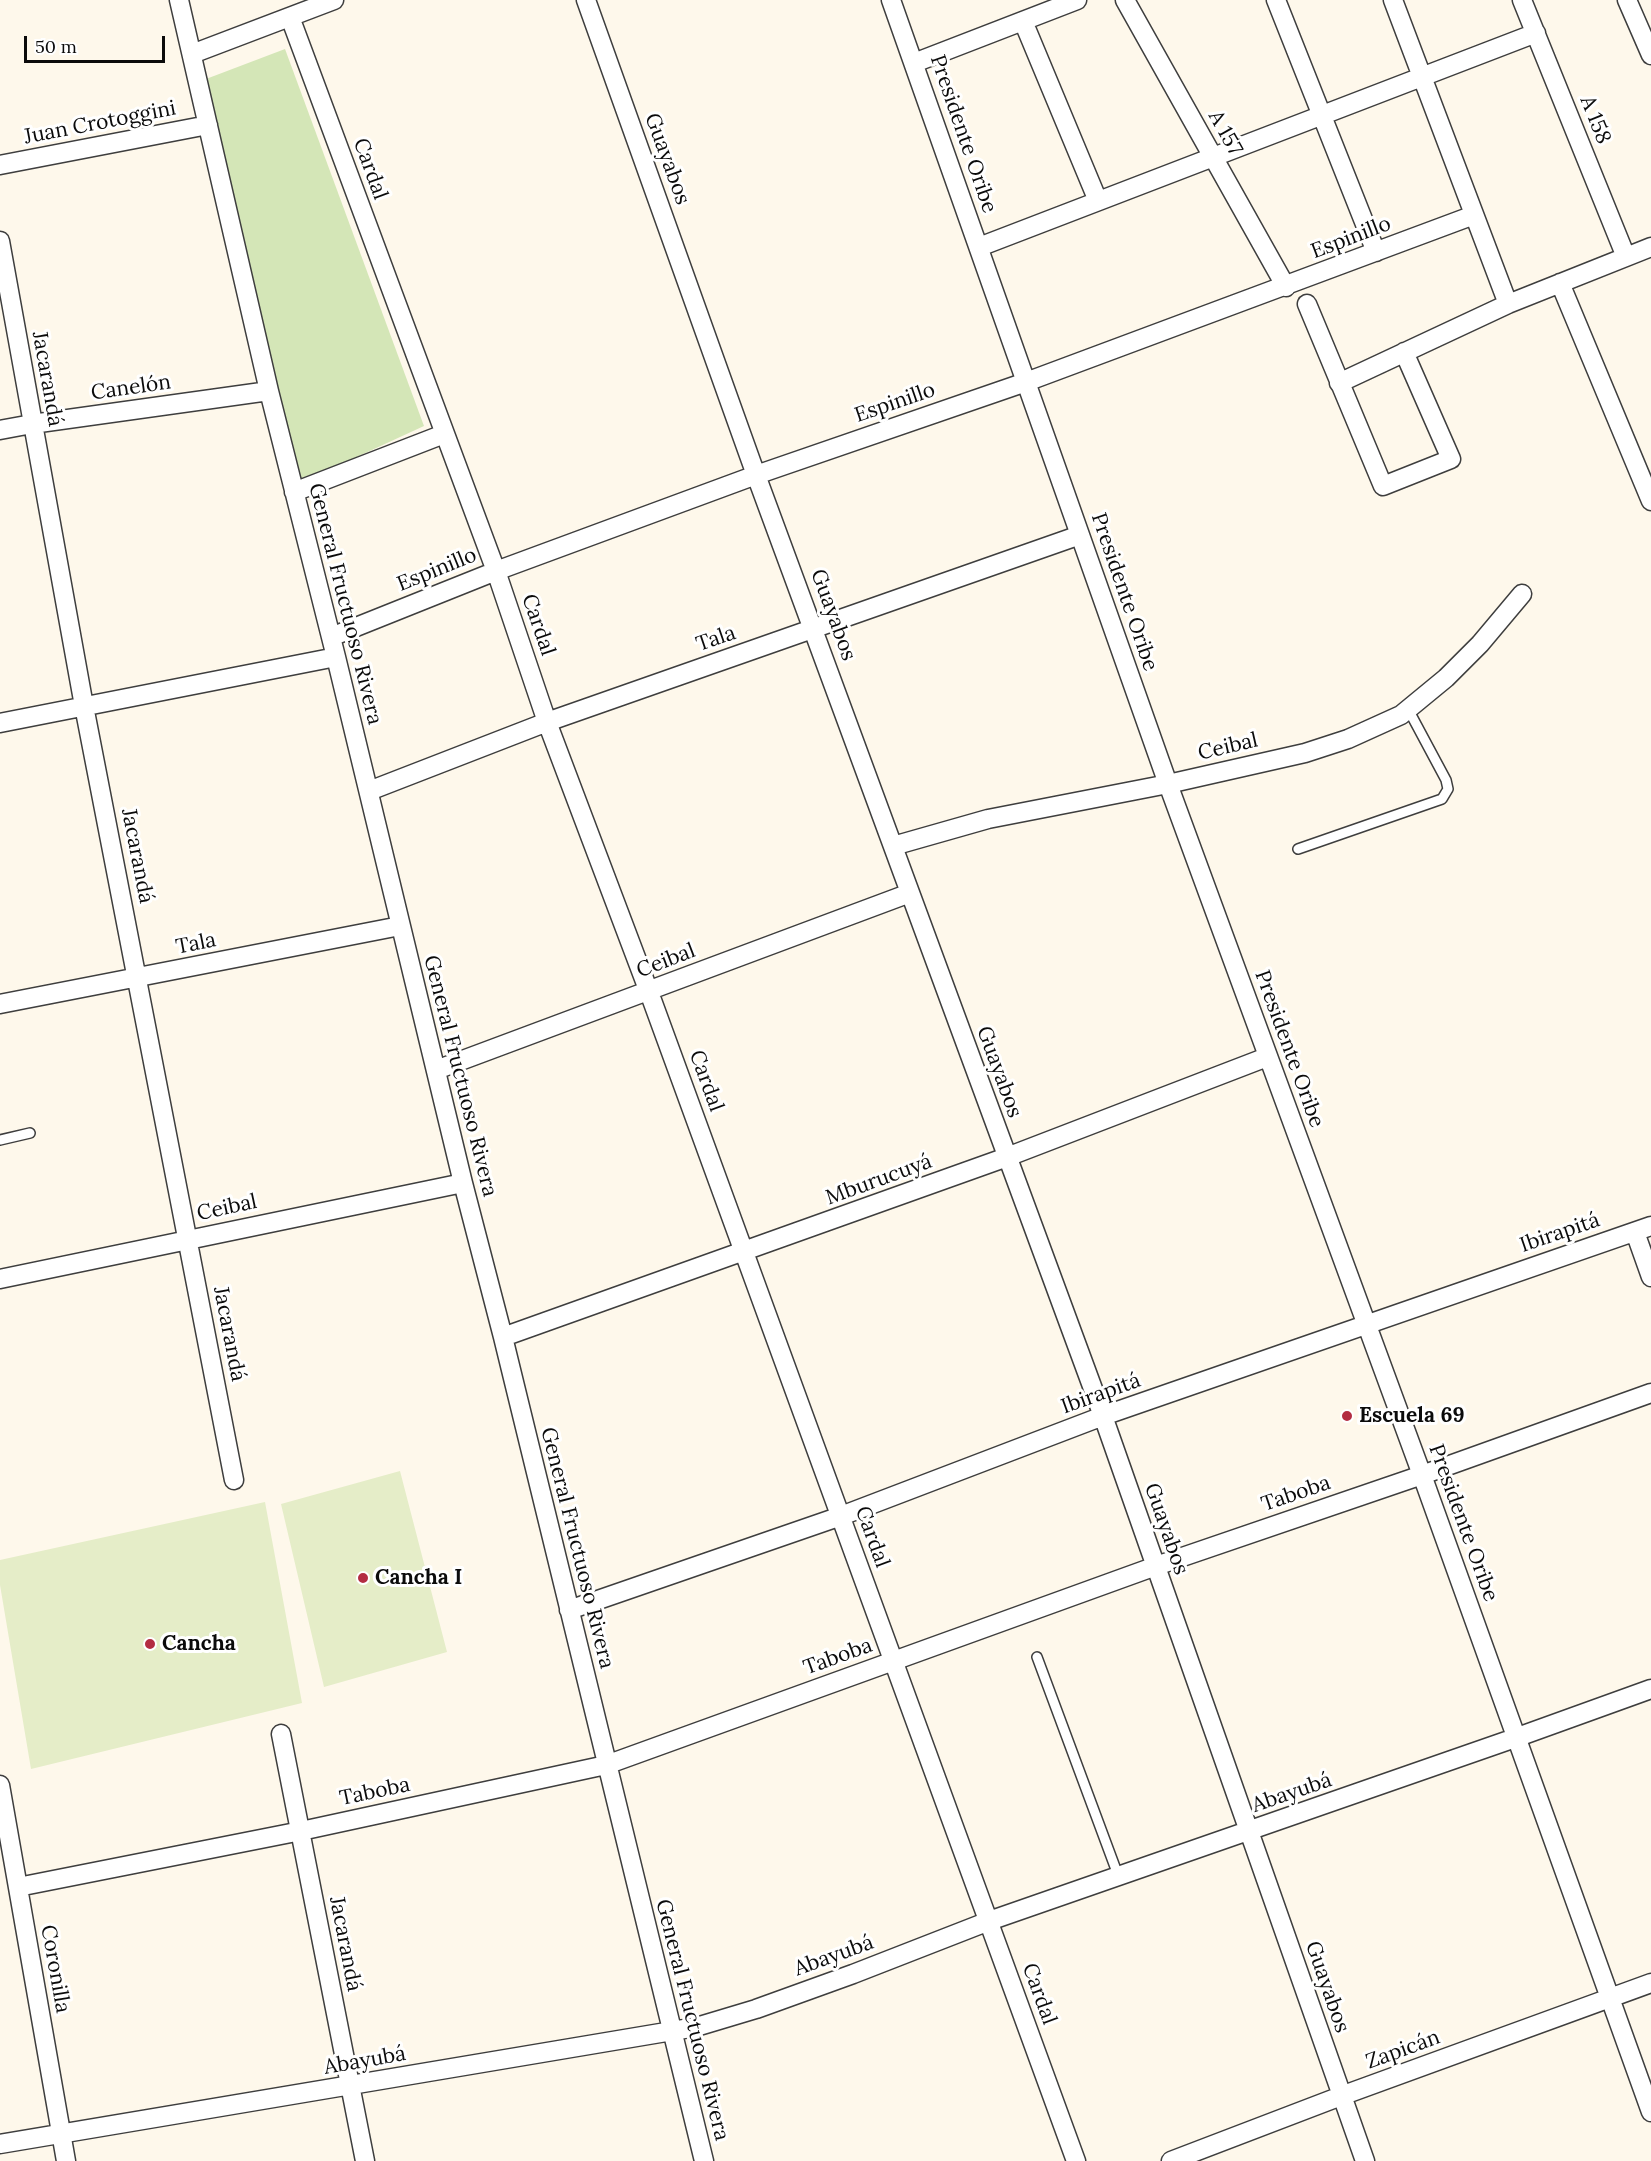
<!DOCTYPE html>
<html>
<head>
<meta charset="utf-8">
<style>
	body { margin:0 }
	#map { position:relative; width:1651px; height:2161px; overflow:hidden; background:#fef8eb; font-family:Lora,serif }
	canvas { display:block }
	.scale { position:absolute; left:24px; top:36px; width:141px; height:27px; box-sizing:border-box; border:3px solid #0b0b0b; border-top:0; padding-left:8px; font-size:18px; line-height:21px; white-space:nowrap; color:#0b0b0b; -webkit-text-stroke:4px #fff; paint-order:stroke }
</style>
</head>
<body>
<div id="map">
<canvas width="1651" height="2161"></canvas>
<div class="scale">50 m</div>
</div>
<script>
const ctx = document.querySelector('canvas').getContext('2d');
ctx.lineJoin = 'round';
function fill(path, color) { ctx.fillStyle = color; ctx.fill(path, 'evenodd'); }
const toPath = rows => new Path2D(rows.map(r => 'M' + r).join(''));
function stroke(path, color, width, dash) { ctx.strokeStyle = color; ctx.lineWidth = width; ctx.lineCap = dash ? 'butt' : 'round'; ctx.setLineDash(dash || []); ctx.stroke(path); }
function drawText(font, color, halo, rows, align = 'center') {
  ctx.font = font + ' Lora,serif'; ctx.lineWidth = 6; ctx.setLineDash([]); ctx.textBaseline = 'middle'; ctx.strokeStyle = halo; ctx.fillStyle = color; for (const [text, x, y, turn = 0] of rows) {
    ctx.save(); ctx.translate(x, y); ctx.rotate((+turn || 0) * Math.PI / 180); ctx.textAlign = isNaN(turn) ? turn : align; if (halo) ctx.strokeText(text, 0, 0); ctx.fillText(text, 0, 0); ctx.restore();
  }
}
const green = toPath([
	[285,49,424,426,300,483,206,79]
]);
const pitch = toPath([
	[400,1471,447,1652,324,1687,281,1504],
	[265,1502,302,1703,31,1769,0,1585,0,1560]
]);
const service = toPath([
	[1298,849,1442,799,1448,789,1446,780,1408,709],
	[0,1140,30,1133],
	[1037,1657,1118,1875]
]);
const minor = toPath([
	[179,0,269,391,336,657,463,1183,503,1337,704,2161],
	[586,0,756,475,1103,1416,1365,2161],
	[891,0,1168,784,1422,1475,1651,2112],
	[1125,0,1286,287],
	[1276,0,1376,252],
	[1393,0,1508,304],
	[1522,0,1626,257],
	[1627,0,1651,55],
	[290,17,496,571,547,722,649,992,1076,2161],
	[1023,21,1098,201],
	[192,54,334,0],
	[914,63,1077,0],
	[0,165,208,125],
	[0,241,84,706,234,1480],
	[979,247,1536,33],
	[1560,283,1651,501],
	[1307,304,1383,486,1451,459,1404,352],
	[1339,383,1508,304,1651,247],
	[0,430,32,424,269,391],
	[294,492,444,434],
	[331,637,496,571,756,475,1026,382,1474,215],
	[0,723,336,657],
	[369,791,547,722,1080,535],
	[893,846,988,819,1168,784,1305,753,1348,739,1401,715,1446,678,1480,644,1522,594],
	[0,1004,400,926],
	[436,1070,910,893],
	[1635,1232,1651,1277],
	[0,1279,463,1183],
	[503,1337,1007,1157,1267,1057],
	[569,1610,841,1516,1103,1416,1651,1226],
	[281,1734,365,2161],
	[0,1785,66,2161],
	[18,1887,301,1831,606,1765,1156,1566,1422,1475,1651,1393],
	[0,2144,696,2027,756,2009,853,1974,989,1921,1515,1738,1651,1689],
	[1171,2161,1341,2096,1651,1983]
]);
const markers = [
	[1347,1416,6,"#b32c42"],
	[363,1578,6,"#b32c42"],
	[150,1644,6,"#b32c42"]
];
const streetNames = [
	["A 158",1595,120,68],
	["Juan Crotoggini",100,123,-11],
	["A 157",1225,133,61],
	["Presidente Oribe",963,134,71],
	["Guayabos",667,159,70],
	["Cardal",370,169,70],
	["Espinillo",1351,238,-21],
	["Jacarandá",47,379,80],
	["Canelón",131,388,-8],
	["Espinillo",895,403,-19],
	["Espinillo",437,570,-22],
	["Presidente Oribe",1124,592,71],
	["General Fructuoso Rivera",345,604,76],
	["Guayabos",833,615,70],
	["Cardal",538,625,71],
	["Tala",716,639,-19],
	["Ceibal",1228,747,-13],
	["Jacarandá",137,856,79],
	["Tala",196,944,-11],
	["Ceibal",666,961,-21],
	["Presidente Oribe",1289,1049,70],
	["Guayabos",999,1072,70],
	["General Fructuoso Rivera",460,1076,76],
	["Cardal",706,1081,70],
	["Mburucuyá",879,1180,-20],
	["Ceibal",227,1208,-12],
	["Ibirapitá",1560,1233,-19],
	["Jacarandá",229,1334,79],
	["Ibirapitá",1101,1394,-20],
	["Taboba",1296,1494,-19],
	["Presidente Oribe",1463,1523,70],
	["Guayabos",1166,1529,71],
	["Cardal",872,1537,70],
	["General Fructuoso Rivera",577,1548,76],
	["Taboba",838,1657,-20],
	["Taboba",375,1792,-12],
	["Abayubá",1292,1793,-19],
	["Jacarandá",345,1944,79],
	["Abayubá",834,1956,-20],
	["Coronilla",55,1969,80],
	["Guayabos",1327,1987,71],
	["Cardal",1039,1994,70],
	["General Fructuoso Rivera",692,2020,76],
	["Zapicán",1403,2050,-20],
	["Abayubá",365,2061,-10]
];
const poiNames = [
	["Escuela 69",1359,1416],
	["Cancha I",375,1578],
	["Cancha",162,1644]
];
fill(green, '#d4e6b7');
fill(pitch, '#e5edc8');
stroke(service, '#3e3e3e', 12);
stroke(minor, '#3e3e3e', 21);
stroke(service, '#fff', 9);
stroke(minor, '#fff', 18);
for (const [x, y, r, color] of markers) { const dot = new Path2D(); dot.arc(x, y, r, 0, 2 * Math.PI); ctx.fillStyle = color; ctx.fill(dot); stroke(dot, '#fff', 2); }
drawText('21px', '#0b0b0b', '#fff', streetNames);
drawText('bold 21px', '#0b0b0b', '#fff', poiNames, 'left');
</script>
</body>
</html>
